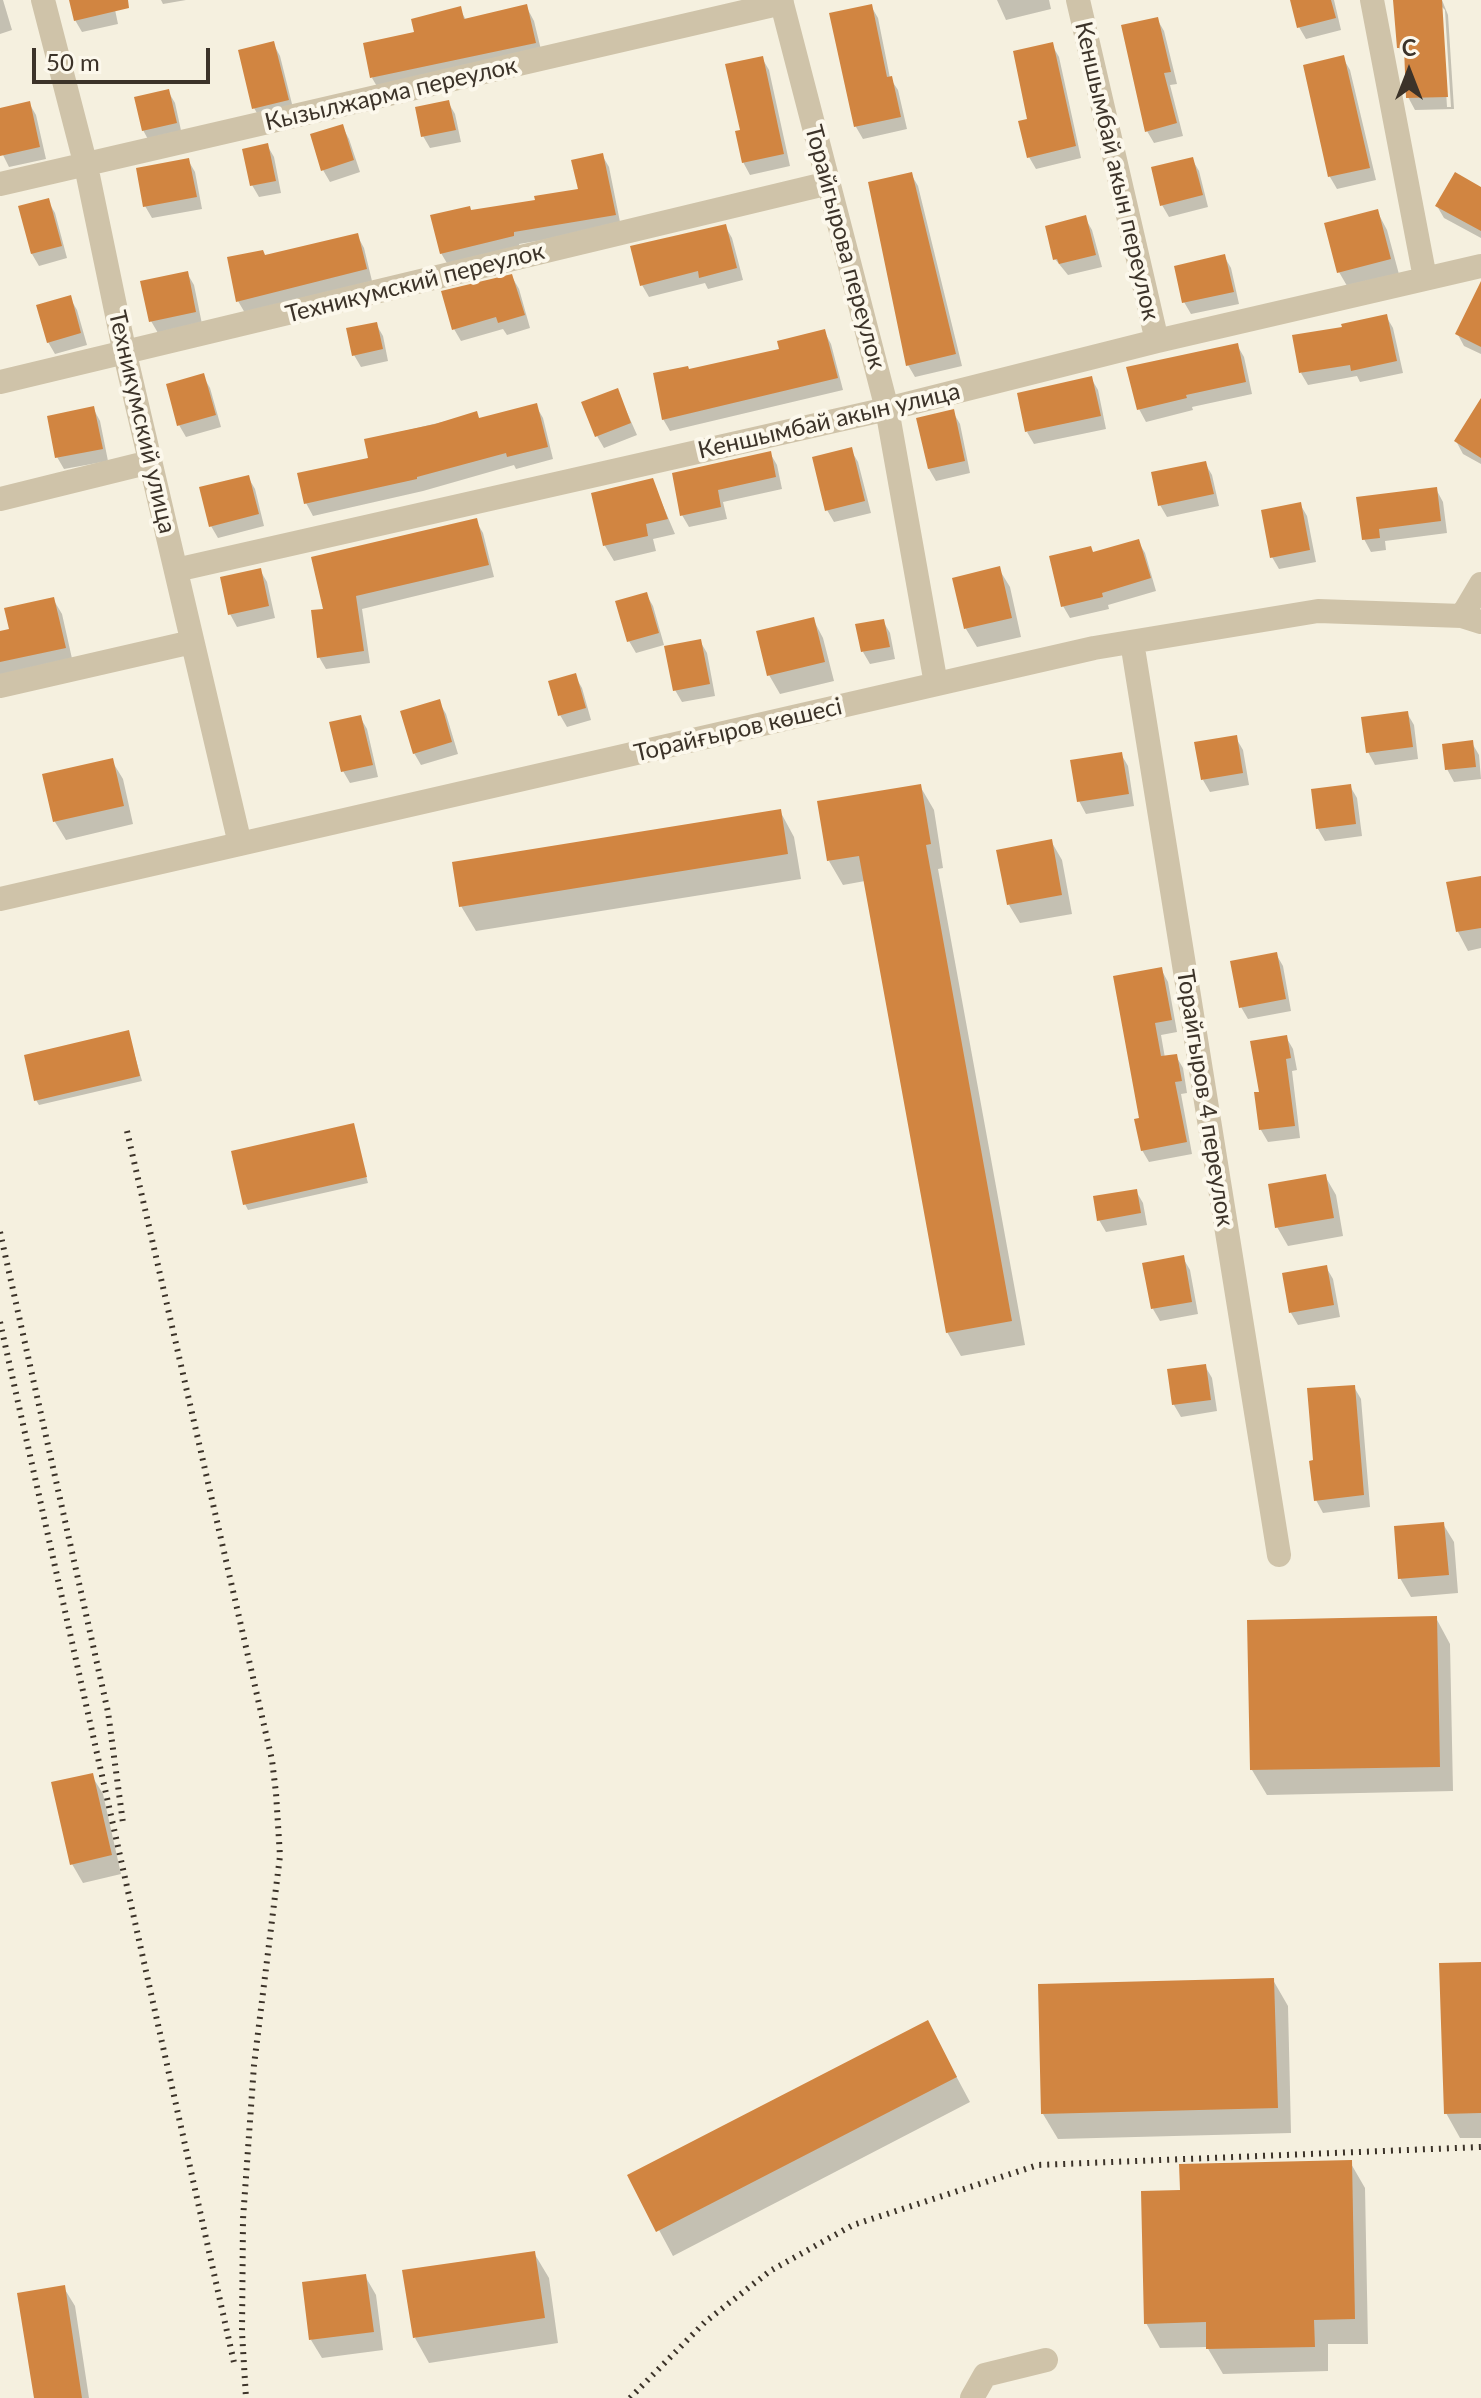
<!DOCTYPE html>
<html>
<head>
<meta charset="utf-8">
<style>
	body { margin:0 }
	#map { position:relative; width:1481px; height:2398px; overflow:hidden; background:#f5f0df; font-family:Lato,sans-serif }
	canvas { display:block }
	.north { position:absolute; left:1369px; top:32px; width:80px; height:80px; -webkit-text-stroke:6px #fcf8ec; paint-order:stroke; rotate:0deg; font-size:22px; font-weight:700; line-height:32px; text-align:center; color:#3c3329 }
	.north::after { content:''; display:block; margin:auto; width:28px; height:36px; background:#3c3329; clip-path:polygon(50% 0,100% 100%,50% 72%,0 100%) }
	.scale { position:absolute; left:32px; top:48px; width:178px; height:36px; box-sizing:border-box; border:4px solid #3c3329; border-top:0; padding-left:10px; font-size:24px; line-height:28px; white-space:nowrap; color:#3c3329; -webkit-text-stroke:6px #fcf8ec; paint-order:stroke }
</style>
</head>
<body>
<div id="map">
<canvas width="1481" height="2398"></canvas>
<div class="north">С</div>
<div class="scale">50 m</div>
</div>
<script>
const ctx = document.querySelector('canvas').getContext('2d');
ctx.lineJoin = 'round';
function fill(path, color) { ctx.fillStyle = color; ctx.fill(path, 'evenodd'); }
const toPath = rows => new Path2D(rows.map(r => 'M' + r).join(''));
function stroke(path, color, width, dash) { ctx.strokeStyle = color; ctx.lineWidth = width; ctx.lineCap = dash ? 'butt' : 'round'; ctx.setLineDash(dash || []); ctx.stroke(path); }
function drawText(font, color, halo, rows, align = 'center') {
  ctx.font = font + ' Lato,sans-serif'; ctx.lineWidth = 8; ctx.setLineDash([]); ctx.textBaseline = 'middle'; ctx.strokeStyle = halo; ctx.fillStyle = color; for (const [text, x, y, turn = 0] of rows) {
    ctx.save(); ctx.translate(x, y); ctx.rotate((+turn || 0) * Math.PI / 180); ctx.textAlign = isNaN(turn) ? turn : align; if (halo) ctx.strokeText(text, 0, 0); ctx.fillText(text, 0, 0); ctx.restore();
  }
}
const shadow = toPath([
	[0,0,3,0,12,30,0,34],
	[71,0,113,0,118,24,82,32,75,20],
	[161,0,186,0,163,4],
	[997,0,1049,0,1051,9,1006,20],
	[1292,0,1334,0,1341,30,1306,39,1299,27],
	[1395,0,1442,0,1448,15,1454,109,1415,110,1408,97,1407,61,1399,48],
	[1441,6,1445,10,1451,107,1447,107],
	[526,6,534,21,543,58,381,93,372,78,417,33,460,9,466,20],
	[871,6,878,18,890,78,898,90,907,129,863,139,856,127],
	[1157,19,1164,31,1177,84,1170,85,1183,136,1154,143,1147,131],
	[273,43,280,56,294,112,261,120,254,108],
	[1052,45,1059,57,1081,158,1036,169,1029,157,1029,121],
	[762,58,769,70,790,166,750,175,743,162,742,131],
	[1343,58,1350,70,1376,180,1337,189,1330,177,1306,67],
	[168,91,175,103,182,135,150,143,143,130],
	[448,102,455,114,461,142,430,148,423,136],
	[29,103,36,115,46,159,9,167,0,149,0,110],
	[342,126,349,139,360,172,330,182,323,170],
	[267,145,274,157,281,193,259,197,252,185],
	[602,155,609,167,621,227,519,244,520,248,448,265,441,253,471,212,537,202,580,190],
	[1192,159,1199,171,1208,207,1169,217,1162,205],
	[188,160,195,172,202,209,152,218,145,206],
	[911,174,918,186,962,366,915,377,908,365],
	[1481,189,1481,238,1444,218,1437,206],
	[48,201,55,213,67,258,39,266,32,254,21,208],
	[1377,211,1387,230,1400,278,1350,291,1339,272],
	[1085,218,1092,230,1102,267,1068,275,1055,259],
	[725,226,732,238,743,280,708,289,705,283,649,297,642,285],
	[357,235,364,248,372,281,245,313,238,301,265,257],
	[1224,256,1231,268,1239,304,1191,314,1184,302],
	[187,273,194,285,202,324,158,333,151,321],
	[512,277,519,289,530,328,507,335,503,329,461,341,454,329],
	[1481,296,1481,354,1464,346,1457,333],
	[70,298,77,310,87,345,55,354,48,342],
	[1386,316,1393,328,1403,373,1360,382,1357,376,1308,385,1301,373,1344,328],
	[376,324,383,336,388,361,361,367,354,355],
	[824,331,831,344,843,390,670,431,663,419,689,371,782,350],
	[1237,345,1244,357,1252,394,1192,407,1193,410,1146,422,1139,409],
	[203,376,210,388,221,427,186,437,179,425],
	[1091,378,1098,390,1106,429,1034,444,1027,432],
	[617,390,637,435,604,448,597,436],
	[536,406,543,418,553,459,516,469,514,465,423,491,313,516,306,503,370,460,366,440,476,414,480,420],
	[93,408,100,421,108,461,64,469,57,457],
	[953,412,960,424,970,473,936,481,929,469],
	[1481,416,1481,464,1463,454,1456,441],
	[851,450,858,462,871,513,834,522,827,510],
	[770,453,777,465,782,489,723,502,727,519,689,527,682,515],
	[1205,463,1212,475,1219,506,1167,517,1160,505],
	[248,477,255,489,264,526,218,538,211,526],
	[652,480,675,534,653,539,656,551,614,561,605,546,593,494],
	[1436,489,1443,502,1447,533,1385,541,1386,550,1371,552,1364,539],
	[1300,504,1307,516,1316,562,1279,569,1272,557],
	[476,521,483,533,494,577,362,609,370,663,326,669,319,657,325,610],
	[1138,541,1145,553,1156,591,1108,605,1109,609,1070,618,1063,606,1093,554],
	[999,569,1010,587,1021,637,977,647,966,629,954,579],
	[260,570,267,582,275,618,237,627,230,614],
	[646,594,653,606,664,645,636,653,629,641],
	[53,599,62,614,73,663,0,679,0,633,11,631],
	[813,619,823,638,834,681,780,694,769,675],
	[883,621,890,633,895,659,870,664,863,652],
	[700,641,707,653,715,696,682,702,675,690],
	[575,676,582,688,591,720,567,727,560,715],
	[439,702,446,714,458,754,421,765,414,753],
	[1407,713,1414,725,1418,759,1375,765,1368,752],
	[360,717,367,729,378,777,350,783,343,771],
	[1236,738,1243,750,1249,785,1210,792,1203,780],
	[1472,743,1479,755,1481,779,1454,782,1447,769],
	[1121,754,1128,766,1134,806,1086,814,1079,801],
	[112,761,123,779,133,824,66,840,55,822,44,776],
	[920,786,934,810,943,868,938,869,1025,1345,961,1356,947,1332,865,881,843,885,829,861],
	[1350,786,1357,798,1362,836,1325,841,1318,829],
	[780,811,794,837,801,879,476,931,461,906],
	[1051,841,1062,860,1072,914,1020,923,1009,905],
	[1481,878,1481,948,1468,951,1458,932,1449,884],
	[1276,954,1283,966,1291,1011,1248,1019,1241,1007],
	[1161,969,1168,982,1177,1032,1161,1035,1165,1058,1176,1056,1183,1068,1187,1093,1181,1094,1192,1154,1149,1162,1142,1150,1141,1120],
	[128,1032,142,1081,39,1105,36,1100],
	[1286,1037,1293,1049,1297,1070,1292,1071,1300,1138,1268,1142,1261,1130,1261,1094],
	[353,1126,368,1183,248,1210,245,1204],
	[1325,1176,1336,1195,1343,1236,1288,1246,1277,1227],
	[1136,1191,1143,1203,1147,1225,1106,1232,1099,1220],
	[1183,1258,1190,1270,1198,1314,1160,1321,1153,1309],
	[1326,1267,1333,1279,1340,1317,1298,1325,1291,1313,1284,1275],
	[1205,1366,1212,1378,1217,1411,1181,1417,1174,1405,1169,1371],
	[1354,1387,1361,1399,1370,1507,1323,1513,1316,1500,1315,1462],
	[1443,1524,1454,1542,1458,1593,1411,1597,1400,1578],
	[1436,1618,1450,1644,1453,1791,1267,1795,1252,1770],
	[92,1776,103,1794,121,1874,83,1883,72,1864],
	[1481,1964,1481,2138,1460,2138,1446,2113],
	[1273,1980,1288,2006,1291,2133,1058,2139,1043,2114],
	[941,2048,970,2102,673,2256,630,2176],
	[1350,2162,1365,2188,1368,2344,1328,2344,1328,2371,1223,2374,1207,2347,1160,2348,1146,2323,1182,2192],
	[534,2253,549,2278,558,2343,429,2363,415,2338],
	[365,2276,376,2295,383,2350,322,2358,311,2340],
	[64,2288,75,2306,89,2398,36,2398]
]);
const building = toPath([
	[69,0,128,0,129,8,74,21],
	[1290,0,1331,0,1336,18,1297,28],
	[1393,0,1442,0,1448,97,1406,98,1404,48,1397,48],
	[527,4,536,43,370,78,363,43,414,32,411,19,461,6,464,19],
	[872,4,887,77,892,76,901,117,854,127,829,13],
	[1158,17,1171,72,1164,73,1177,123,1145,132,1121,25],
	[274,41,289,100,252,109,238,50],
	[1053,42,1076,146,1027,158,1018,121,1027,119,1013,51],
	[1344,55,1370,168,1328,177,1303,65],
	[763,56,784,154,742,163,735,131,740,130,725,64],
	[169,89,177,123,142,131,134,97],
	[449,100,456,130,421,137,415,107],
	[30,101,40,147,0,156,0,108],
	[343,124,354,160,321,171,310,134],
	[268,143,276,181,250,186,242,149],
	[603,153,616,215,514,232,514,236,440,254,430,215,470,206,471,210,535,200,534,196,578,189,571,160],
	[1193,157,1203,195,1160,206,1151,167],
	[189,158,197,197,143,207,136,168],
	[912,172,956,354,906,366,868,182],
	[1455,172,1481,187,1481,231,1435,206],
	[49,198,62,246,31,254,18,206],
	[1378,209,1391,259,1337,273,1324,223],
	[1086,215,1096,255,1059,264,1057,259,1053,260,1045,226],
	[726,224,737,268,699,278,698,271,640,286,630,246],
	[358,233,367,269,236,302,227,257,263,250,265,255],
	[1225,254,1234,292,1182,303,1174,266],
	[188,271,196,312,149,322,140,281],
	[512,274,525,315,498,323,496,317,452,330,441,291],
	[1481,281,1481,347,1455,334],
	[71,295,81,333,47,343,36,305],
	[1387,314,1397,361,1351,371,1350,365,1299,373,1292,335,1342,327,1341,324],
	[377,322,383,349,352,356,346,328],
	[825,329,838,378,662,420,653,373,688,366,689,369,779,349,777,341],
	[1238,343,1246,382,1186,395,1187,398,1137,410,1126,367],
	[204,373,216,415,177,426,166,384],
	[1092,376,1101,416,1025,432,1017,393],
	[618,388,631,423,595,437,581,402],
	[1481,398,1481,458,1454,441],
	[537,403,548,447,507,457,506,453,417,477,417,479,304,504,297,473,368,458,364,439,435,424,477,411,479,418],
	[94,406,103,449,55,458,47,416],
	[954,409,965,461,928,469,916,418],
	[852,447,865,501,825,511,812,457],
	[771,451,776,477,718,490,721,507,680,516,672,473],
	[1206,461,1214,494,1158,506,1151,472],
	[249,475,259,514,209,527,199,487],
	[653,478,668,519,646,524,648,536,603,546,591,493],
	[1437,487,1441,521,1379,529,1380,538,1362,540,1356,497],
	[1301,502,1310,550,1270,558,1261,510],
	[477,518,489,565,356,596,364,651,317,658,311,610,323,609,311,557],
	[1139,539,1151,578,1102,593,1103,597,1061,607,1049,556,1091,546,1093,552],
	[1000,566,1012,618,964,629,952,578],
	[261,568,269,606,228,615,220,577],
	[647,592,659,633,627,642,615,601],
	[54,597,66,648,0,662,0,631,9,629,4,608],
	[814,617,825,662,767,676,756,631],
	[884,619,890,647,861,652,855,624],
	[701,639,710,684,673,691,664,646],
	[576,673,586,708,558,716,548,681],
	[440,699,452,742,413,754,400,711],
	[1408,711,1413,747,1366,753,1361,717],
	[361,715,373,765,341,772,329,722],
	[1237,735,1243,773,1201,780,1194,742],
	[1473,740,1476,767,1445,770,1442,744],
	[1122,752,1129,794,1077,802,1070,760],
	[113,758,124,806,53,822,42,774],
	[921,784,931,844,926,845,1012,1321,946,1333,859,856,827,861,817,801],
	[1351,784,1356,824,1316,829,1311,789],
	[781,809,788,854,459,907,452,862],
	[1052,839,1062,895,1007,905,996,850],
	[1481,876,1481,928,1456,932,1446,882],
	[1277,952,1286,999,1239,1008,1230,961],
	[1162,967,1172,1020,1155,1023,1161,1056,1177,1054,1182,1081,1175,1082,1187,1142,1141,1151,1134,1119,1139,1118,1113,976],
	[129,1030,140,1076,34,1101,24,1055],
	[1287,1035,1291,1058,1286,1059,1295,1126,1259,1130,1254,1092,1259,1092,1250,1041],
	[354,1123,367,1177,243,1205,231,1151],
	[1326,1174,1334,1218,1275,1228,1268,1184],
	[1137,1189,1141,1213,1097,1221,1093,1196],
	[1184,1255,1192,1302,1151,1309,1142,1263],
	[1327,1265,1334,1305,1289,1313,1282,1273],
	[1206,1364,1211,1400,1172,1405,1167,1369],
	[1355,1385,1364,1495,1314,1501,1309,1461,1313,1460,1307,1388],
	[1444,1522,1449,1575,1398,1579,1394,1526],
	[1437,1616,1440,1767,1250,1770,1247,1620],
	[93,1773,112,1855,70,1865,51,1782],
	[1481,1962,1481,2113,1444,2114,1439,1963],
	[1274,1978,1278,2108,1041,2114,1038,1984],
	[928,2020,957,2077,656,2232,627,2175],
	[1352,2160,1355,2319,1314,2320,1315,2347,1206,2349,1206,2322,1144,2324,1141,2191,1180,2190,1179,2164],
	[535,2251,545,2318,413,2338,402,2270],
	[366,2274,374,2332,309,2340,302,2282],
	[65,2285,82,2398,34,2398,17,2293]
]);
const minor = toPath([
	[43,0,86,166,125,354,240,844],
	[781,0,887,409,936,684],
	[1078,0,1157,341],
	[1372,0,1425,278],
	[0,184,782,3],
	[0,382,829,183],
	[0,499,150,462],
	[176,570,887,409,1157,341,1481,266],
	[1462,616,1481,584],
	[1132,642,1279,1555],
	[0,686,192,642],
	[0,899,1094,648,1318,611,1462,616,1481,622],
	[972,2398,985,2375,1046,2360]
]);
const rail = toPath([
	[127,1131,272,1760,276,1793,280,1856,254,2065,243,2219,242,2332,246,2398],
	[0,1232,108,1712,123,1823],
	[0,1322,235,2367],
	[630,2398,705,2322,770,2271,853,2225,1038,2165,1481,2147]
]);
const streetNames = [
	["Кызылжарма переулок",391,94,-13],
	["Кеншымбай акын переулок",1117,171,77],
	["Торайгырова переулок",845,247,75],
	["Техникумский переулок",415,283,-14],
	["Кеншымбай акын улица",829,421,-13],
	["Техникумский улица",142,422,77],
	["Торайғыров көшесі",738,730,-13],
	["Торайгыров 4 переулок",1205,1098,81]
];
fill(shadow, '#0003');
fill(building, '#d18541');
stroke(minor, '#cfc3a9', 24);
stroke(rail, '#3c3329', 6, [2, 6]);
drawText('24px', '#3c3329', '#fcf8ec', streetNames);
</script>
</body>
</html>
